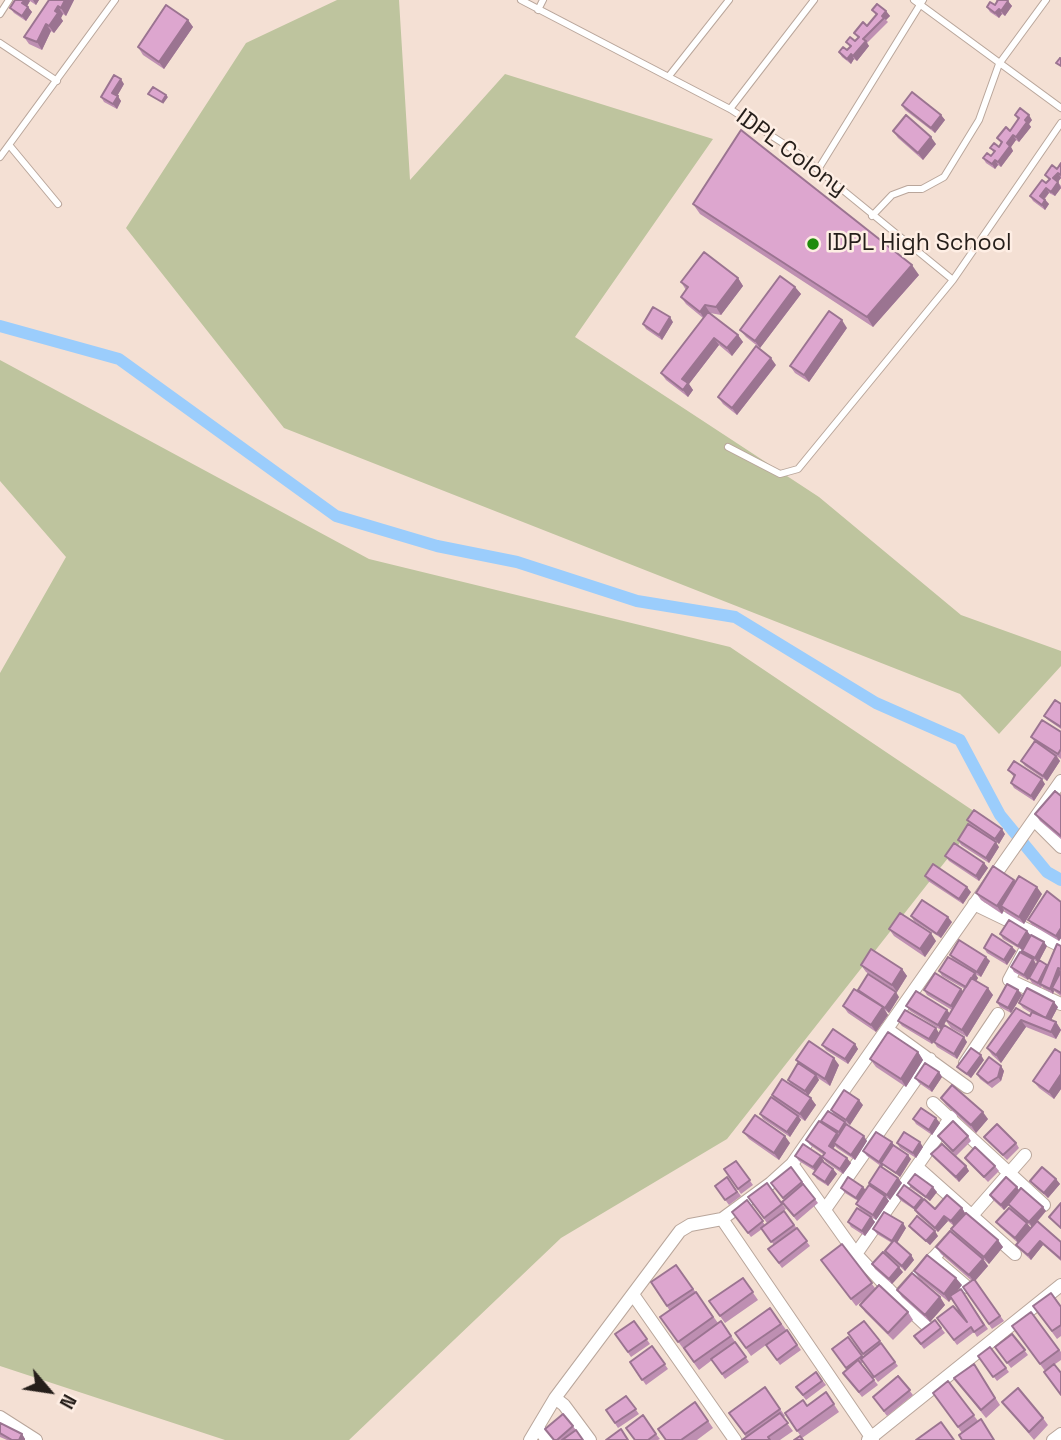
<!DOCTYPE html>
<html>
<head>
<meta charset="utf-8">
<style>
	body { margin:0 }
	#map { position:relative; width:1061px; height:1440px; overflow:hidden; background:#f4e0d4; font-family:"Space Grotesk",sans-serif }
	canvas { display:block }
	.north { position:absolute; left:14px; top:1356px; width:70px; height:70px; -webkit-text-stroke:5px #feeee4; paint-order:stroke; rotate:119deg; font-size:19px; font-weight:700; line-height:28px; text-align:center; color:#251e1a }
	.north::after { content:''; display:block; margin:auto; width:24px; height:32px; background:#251e1a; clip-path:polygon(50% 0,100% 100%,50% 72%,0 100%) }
</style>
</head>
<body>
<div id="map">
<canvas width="1061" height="1440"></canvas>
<div class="north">N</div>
</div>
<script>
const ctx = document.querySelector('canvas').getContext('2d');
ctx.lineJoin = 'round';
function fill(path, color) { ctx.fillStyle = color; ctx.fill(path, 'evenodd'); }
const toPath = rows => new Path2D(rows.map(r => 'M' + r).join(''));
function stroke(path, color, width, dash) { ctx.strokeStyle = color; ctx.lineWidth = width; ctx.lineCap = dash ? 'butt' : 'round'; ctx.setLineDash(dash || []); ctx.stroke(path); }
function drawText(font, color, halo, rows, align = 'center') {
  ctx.font = font + ' "Space Grotesk",sans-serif'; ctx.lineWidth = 5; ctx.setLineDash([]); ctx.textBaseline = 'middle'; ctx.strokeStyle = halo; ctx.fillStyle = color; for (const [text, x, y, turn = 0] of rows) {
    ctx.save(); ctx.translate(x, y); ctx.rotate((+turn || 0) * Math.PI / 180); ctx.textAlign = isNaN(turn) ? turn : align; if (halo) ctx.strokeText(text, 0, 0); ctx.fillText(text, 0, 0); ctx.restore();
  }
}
const green = toPath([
	[337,0,399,0,410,180,505,74,713,139,575,337,819,497,961,615,1061,651,1061,666,999,734,960,694,284,428,126,228,246,43],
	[0,360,369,559,730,647,981,816,727,1139,561,1238,349,1440,225,1440,0,1366,0,673,66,557,0,481]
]);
const canal = toPath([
	[0,326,119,359,336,516,437,546,517,562,637,601,735,617,876,703,960,740,1000,815,1047,872,1061,880]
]);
const service = toPath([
	[521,0,730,109,795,151,953,280,1061,123],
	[914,0,1061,108],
	[538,10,543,0],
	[0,14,9,0],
	[0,43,57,81],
	[669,76,729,0],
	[730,109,814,0],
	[10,146,58,204],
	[0,157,115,0],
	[819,168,923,0],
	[872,216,892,195,908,189,922,189,944,177,979,120,999,64,1046,0],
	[728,447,780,474,798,469,953,280]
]);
const minor = toPath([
	[1034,820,1061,847],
	[974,904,1061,946],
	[1034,933,1009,980,1061,1004],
	[887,1029,967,1087],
	[965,1063,998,1014],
	[933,1103,1044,1205],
	[792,1164,856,1254,897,1298,949,1241],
	[917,1167,1015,1254],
	[826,1208,930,1059],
	[961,1228,1025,1155],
	[856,1254,951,1117],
	[933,1258,967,1287],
	[634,1296,735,1440],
	[897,1298,925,1324],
	[0,1417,36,1440],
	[538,1428,547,1440],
	[530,1440,555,1398],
	[590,1440,564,1405,555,1398,680,1231,690,1225,722,1219],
	[868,1440,1061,1285],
	[873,1440,722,1219,771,1183,792,1164,1061,781],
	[1053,1440,1061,1434]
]);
const wall = toPath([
	[15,0,39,0,36,5,30,1,27,6,32,12,26,21,14,13,10,8],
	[49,0,74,0,66,16,63,14,61,18,63,21,54,33,51,31,42,50,29,44,24,37],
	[996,0,1007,0,1012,6,1005,16,1002,14,999,18,990,12,987,7,995,5,997,2],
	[872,10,886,11,890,16,886,20,888,22,867,43,869,46,857,61,854,59,851,64,842,57,839,52,847,50,850,47,846,42,855,41,858,38,854,33,867,26,876,15],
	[188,20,193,27,164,69,143,55,138,47],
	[124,84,117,96,121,101,117,109,104,102,101,97],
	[902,105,941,115,945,120,935,133,905,110],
	[1015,115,1032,120,1029,124,1031,127,1019,142,1016,140,1011,147,1013,151,1001,167,998,165,995,169,986,163,983,158,991,156,994,153,990,148,999,147,1001,143,997,138,1010,131,1018,120],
	[893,131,936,144,923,160,898,138],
	[1061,163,1061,178,1058,182,1061,186,1061,188,1055,196,1049,193,1045,199,1049,204,1045,210,1033,201,1030,196,1046,183,1049,180,1045,175,1057,169],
	[693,204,919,275,873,327,700,214],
	[738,278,743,286,721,315,710,313,738,335,743,342,732,356,719,345,689,384,693,390,688,397,666,380,661,373,703,318,686,304,681,297,686,290,681,282],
	[795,287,801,294,760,348,746,337,740,330],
	[673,322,662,340,646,329,643,324],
	[847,328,809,382,795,373,790,366],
	[776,365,737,415,723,404,718,397],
	[1061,704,1061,729,1048,720,1044,716],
	[1061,732,1061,759,1057,756,1060,761,1047,781,1025,766,1021,761,1034,741,1031,737],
	[1008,770,1045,784,1034,801,1014,788,1011,783,1014,777],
	[1061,796,1061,839,1040,821,1035,814],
	[967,820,1005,834,999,844,970,825],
	[958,840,999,847,989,863,961,845],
	[945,856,984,863,988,868,979,881,949,861],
	[925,876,971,892,963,904,928,881],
	[1014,880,1016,882,1042,894,1024,924,1006,913,1004,910,1002,914,981,900,976,893],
	[1061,902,1061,938,1059,941,1032,925,1028,920],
	[911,916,952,922,941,938,914,921],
	[889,929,936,941,925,957,894,936],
	[1027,931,1031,936,1022,950,1003,939,1000,934],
	[1047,946,1039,961,1048,966,1061,946,1061,996,1054,991,1053,994,1043,988,1042,986,1041,988,1032,983,1029,978,1037,962,1034,960,1036,964,1028,980,1014,972,1011,967,1025,955,1022,951],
	[1012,947,1016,951,1007,965,987,953,984,948],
	[950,955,990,961,981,977,975,974,978,978,976,981,993,995,967,1037,951,1028,946,1021,944,1025,967,1042,957,1059,937,1047,934,1042,941,1030,910,1011,906,1006,947,1010,950,1014,952,1010,927,995,924,990,961,989,963,992,965,989,942,976,939,971,953,960],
	[861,965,902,969,907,976,897,992,866,972],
	[1018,990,1022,995,1011,1013,1000,1007,997,1002],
	[859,992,899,997,889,1013,885,1010,888,1015,876,1032,848,1013,843,1006],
	[1019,1003,1058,1007,1051,1020,1056,1022,1061,1030,1056,1039,1026,1027,1001,1063,992,1055,987,1048,1016,1008,1030,1016,1031,1013,1023,1008],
	[898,1021,939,1033,932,1044,902,1026],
	[855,1044,858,1049,848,1064,826,1050,822,1045],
	[918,1052,923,1060,906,1087,876,1067,870,1059],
	[1061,1053,1061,1089,1054,1099,1039,1088,1033,1081],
	[796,1060,839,1065,830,1086,818,1078,819,1080,808,1096,816,1105,805,1121,799,1117,801,1120,790,1137,763,1119,760,1114,775,1101,772,1095,791,1085,788,1080,799,1064],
	[984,1060,971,1078,961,1071,957,1067],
	[1001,1066,1004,1071,1001,1081,992,1088,980,1079,977,1074],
	[939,1072,942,1077,932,1092,919,1083,915,1078],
	[941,1098,988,1119,976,1133,946,1105],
	[863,1105,850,1125,834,1115,831,1110],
	[913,1119,940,1123,932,1135,916,1124],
	[821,1121,845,1122,867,1141,855,1160,837,1148,835,1146,833,1149,851,1163,843,1174,826,1162,822,1157,824,1155,810,1145,806,1140,824,1125],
	[743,1132,790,1143,779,1160,749,1139],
	[938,1136,968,1136,971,1141,956,1156],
	[984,1137,1016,1143,1019,1148,1007,1160],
	[892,1142,894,1146,911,1159,900,1177,883,1165,882,1167,867,1156,863,1151],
	[897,1143,923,1147,916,1158,900,1148],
	[931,1154,966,1166,969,1171,959,1182,935,1159],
	[795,1156,821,1156,824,1161,823,1162,833,1169,837,1174,828,1186,817,1179,813,1174,815,1171,799,1161],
	[965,1158,995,1166,999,1171,988,1182],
	[736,1161,753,1185,741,1194,724,1169],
	[791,1167,818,1203,797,1221,782,1202,784,1200,771,1183],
	[727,1177,741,1196,729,1205,715,1186],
	[898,1178,902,1183,890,1200,886,1197,889,1201,876,1220,860,1209,856,1204,858,1201,845,1193,841,1188,863,1187,866,1190,872,1187,869,1183],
	[1056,1179,1060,1184,1048,1198,1034,1186,1030,1181],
	[908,1183,937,1192,930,1201,911,1188],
	[1019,1191,1046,1211,1038,1221,1061,1242,1061,1261,1043,1245,1031,1260,1020,1250,1016,1245,1032,1227,1011,1209,1009,1205,1004,1210,993,1200,990,1195],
	[897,1195,922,1198,935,1209,962,1208,965,1213,1003,1247,989,1264,957,1236,951,1229,954,1226,948,1221,938,1232,918,1215,915,1210,900,1200],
	[748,1197,782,1204,786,1209,767,1223],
	[747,1200,765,1225,784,1211,810,1246,782,1268,768,1249,774,1245,762,1229,751,1237,732,1212],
	[1009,1208,1018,1243,1000,1227,996,1222],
	[871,1217,875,1222,865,1236,851,1227,848,1222],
	[909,1226,938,1236,930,1245,912,1230],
	[906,1228,897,1243,911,1255,914,1260,905,1271,888,1256,885,1251,892,1243,877,1234,873,1229],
	[842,1244,875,1288,908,1312,913,1320,893,1340,865,1312,860,1305,865,1299,856,1306,821,1260],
	[936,1247,983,1259,988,1266,975,1281,1004,1321,992,1329,963,1287,972,1281,941,1254],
	[872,1264,903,1272,892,1284,875,1269],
	[676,1265,718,1323,721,1321,749,1362,725,1379,712,1360,699,1370,660,1317,670,1311,651,1282],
	[914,1271,962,1285,956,1292,961,1289,988,1329,977,1337,974,1332,957,1345,937,1318,967,1322,951,1298,949,1302,919,1278],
	[743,1278,758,1300,725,1323,709,1301],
	[897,1290,940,1297,945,1305,930,1322,902,1297],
	[1033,1306,1061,1307,1061,1336,1057,1339],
	[770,1308,801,1350,780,1365,766,1345,751,1356,735,1333],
	[1031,1312,1061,1352,1061,1360,1045,1371,1012,1326],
	[935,1320,945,1333,924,1349,914,1336],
	[634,1321,650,1344,631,1357,615,1334],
	[864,1321,898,1366,878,1382,863,1362,861,1364,878,1385,862,1397,843,1373,847,1369,832,1349,848,1337,863,1357,864,1356,848,1333],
	[1012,1334,1028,1355,1011,1368,995,1347],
	[652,1346,668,1369,646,1385,630,1362],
	[990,1347,1009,1372,997,1381,978,1356],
	[974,1364,1000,1405,986,1418,954,1378],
	[816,1372,826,1385,806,1400,796,1387],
	[898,1376,913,1395,887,1416,873,1397],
	[948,1381,978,1421,981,1419,986,1426,962,1433,933,1393],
	[765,1387,785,1416,783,1418,793,1431,780,1440,742,1440,746,1437,729,1413],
	[826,1392,839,1412,802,1438,785,1413,807,1406],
	[626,1396,639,1414,618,1428,606,1410],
	[695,1402,713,1428,697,1440,666,1440],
	[1002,1402,1043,1418,1048,1425,1034,1440],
	[563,1414,576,1430,583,1440,554,1440],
	[0,1423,22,1434,25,1439,25,1440,7,1440,0,1437],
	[656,1434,660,1439,658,1440,635,1440]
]);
const shadedWall = toPath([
	[25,0,29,0,30,1,26,8,22,3],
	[33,0,39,0,36,5],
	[65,0,74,0,66,16,61,8],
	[1008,1,1012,6,1005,16,1001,11],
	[58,6,63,14,61,18,63,21,54,33,49,26],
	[28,7,32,12,26,21,22,16],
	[999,9,1002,14,999,18,995,13],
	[886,11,890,16,886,20,882,16],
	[188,20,193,27,164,69,159,62],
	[46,24,51,31,42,50,37,42],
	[866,41,869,46,857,61,853,56],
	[851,54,854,59,851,64,847,59],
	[121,79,124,84,116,98,112,93],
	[166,95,168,97,163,104,162,102],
	[118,96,121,101,117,109,113,104],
	[941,115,945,120,935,133,931,128],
	[1029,115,1032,120,1029,124,1031,127,1019,142,1016,137],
	[1013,135,1016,140,1011,147,1013,151,1001,167,998,162,1007,143],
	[931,137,936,144,923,160,918,153],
	[995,160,998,165,995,169,992,164],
	[1058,173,1061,178,1057,183,1053,178],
	[1058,182,1061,188,1055,196,1051,192],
	[1046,188,1049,193,1043,200,1040,196],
	[1045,200,1049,204,1045,210,1042,205],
	[912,265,919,275,873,327,867,317],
	[738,278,743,286,721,315,716,307],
	[795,287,801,294,760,348,755,341],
	[705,305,710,313,705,320,700,312],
	[670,317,673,322,662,340,659,335],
	[842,320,847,328,809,382,804,375],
	[738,335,743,342,732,356,727,348],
	[714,338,719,345,689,384,693,390,688,397,683,390,682,379],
	[771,358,776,365,737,415,732,408],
	[1056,756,1060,761,1047,781,1043,776],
	[1042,779,1045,784,1034,801,1031,796],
	[1002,829,1005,834,999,844,995,839],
	[996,842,999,847,989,863,986,858],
	[984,863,988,868,979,881,976,876],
	[1014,880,1019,887,1001,906,1004,910,1002,914,997,906],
	[967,887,971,892,963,904,959,899],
	[1037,887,1042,894,1024,924,1019,917],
	[948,917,952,922,941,938,937,934],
	[1061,928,1061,938,1059,941,1056,936],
	[1027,931,1031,936,1022,950,1018,946],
	[931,933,936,941,925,957,920,949],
	[1044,942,1047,946,1038,963,1035,958],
	[1012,947,1016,951,1007,965,1004,960],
	[986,957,990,961,981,977,977,972],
	[1033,959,1036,964,1028,980,1024,975],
	[1058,968,1061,972,1052,988,1054,991,1053,994,1050,989],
	[902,969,907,976,897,992,892,985],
	[975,973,978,978,969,992,966,987],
	[988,988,993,995,967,1037,962,1030],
	[961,989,965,994,954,1011,951,1006],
	[1018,990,1022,995,1011,1013,1008,1008],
	[896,992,899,997,889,1013,885,1008],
	[1054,1002,1058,1007,1050,1022,1046,1018],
	[883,1007,888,1015,876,1032,871,1025],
	[947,1010,950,1014,941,1030,938,1025],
	[1021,1020,1026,1027,1001,1063,996,1055],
	[1056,1022,1061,1030,1056,1039,1051,1032],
	[936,1028,939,1033,932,1044,929,1039],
	[964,1037,967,1042,957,1059,954,1054],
	[855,1044,858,1049,848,1064,845,1059],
	[918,1052,923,1060,906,1087,901,1079],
	[981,1055,984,1060,971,1078,967,1074],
	[834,1058,839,1065,830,1086,825,1079],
	[1001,1066,1004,1071,1001,1081,998,1077],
	[939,1072,942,1077,932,1092,929,1087],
	[1061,1074,1061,1089,1054,1099,1049,1092],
	[816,1075,819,1080,808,1096,805,1091],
	[811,1098,816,1105,805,1121,800,1114],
	[859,1100,863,1105,850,1125,846,1120],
	[983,1112,988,1119,976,1133,971,1125],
	[798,1116,801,1120,790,1137,787,1132],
	[936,1118,940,1123,932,1135,929,1130],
	[837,1133,840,1138,834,1143,835,1146,832,1150,829,1146],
	[785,1136,790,1143,779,1160,774,1153],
	[864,1136,867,1141,855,1160,851,1155],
	[892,1142,895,1147,881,1163,883,1165,882,1167,879,1162],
	[920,1142,923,1147,916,1158,913,1153],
	[908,1155,911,1159,900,1177,896,1173],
	[821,1156,824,1161,816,1172,813,1167],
	[847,1158,851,1163,843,1174,840,1169],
	[966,1166,969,1171,959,1182,956,1177],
	[833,1169,837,1174,828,1186,825,1182],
	[898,1178,902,1183,890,1200,887,1195],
	[1056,1179,1060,1184,1048,1198,1044,1193],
	[863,1187,867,1192,860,1203,856,1198],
	[933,1187,937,1192,930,1201,926,1197],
	[1017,1187,1020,1192,1004,1210,1001,1205],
	[885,1196,889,1201,876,1220,873,1215],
	[922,1198,925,1202,918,1213,914,1208],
	[1043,1207,1046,1211,1032,1227,1029,1222],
	[962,1208,965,1213,954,1226,951,1221],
	[944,1216,948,1221,938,1232,935,1228],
	[871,1217,875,1222,865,1236,862,1231],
	[903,1223,906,1228,895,1246,892,1241],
	[1027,1223,1031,1228,1018,1243,1015,1238],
	[935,1231,938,1236,930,1245,926,1241],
	[998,1240,1003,1247,989,1264,984,1257],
	[1040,1241,1043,1245,1031,1260,1028,1255],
	[911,1255,914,1260,905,1271,902,1266],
	[983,1259,988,1266,974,1282,969,1275],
	[899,1267,903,1272,892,1284,889,1279],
	[956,1278,962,1285,949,1302,944,1294],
	[940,1297,945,1305,930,1322,925,1315],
	[22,1434,25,1439,25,1440,19,1440]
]);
const building = toPath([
	[15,0,25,0,22,3,28,7,22,16,10,8,15,0],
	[49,0,65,0,61,8,58,6,55,11,58,13,49,26,46,24,37,42,24,37,49,0],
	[998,0,1007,0,1008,1,1001,11,999,9,995,13,987,7,990,2,995,5,998,0],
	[877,4,886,11,882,16,884,18,863,39,866,41,853,56,851,54,847,59,839,52,843,47,847,50,851,46,846,42,850,37,855,41,859,37,854,33,863,22,867,26,877,14,872,10,877,4],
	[166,5,188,20,159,62,138,47,166,5],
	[1060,58,1061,59,1061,66,1056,63,1060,58],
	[114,75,121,79,112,93,118,96,113,104,101,97,114,75],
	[153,87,166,95,162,102,148,94,153,87],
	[912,92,941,115,931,128,902,105,912,92],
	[1020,108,1029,115,1025,120,1027,122,1016,137,1013,135,1007,143,1010,146,998,162,995,160,992,164,983,158,987,153,991,156,995,151,990,148,994,143,999,147,1002,142,997,138,1006,127,1010,131,1019,118,1015,115,1020,108],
	[906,115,931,137,918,153,893,131,906,115],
	[741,130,912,265,867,317,693,204,741,130],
	[1061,163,1061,175,1058,173,1053,178,1058,182,1051,192,1046,188,1040,196,1045,200,1042,205,1030,196,1042,180,1046,183,1050,179,1045,175,1052,165,1057,169,1061,163],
	[704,252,738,278,716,307,705,305,700,312,681,297,688,287,681,282,704,252],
	[780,276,795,287,755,341,740,330,780,276],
	[653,307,670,317,659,335,643,324,653,307],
	[829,311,842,320,804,375,790,366,829,311],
	[708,312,738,335,727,348,714,338,682,379,688,383,683,390,661,373,708,312],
	[756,346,771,358,732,408,718,397,756,346],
	[1055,700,1061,704,1061,727,1044,716,1055,700],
	[1042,720,1061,732,1061,749,1058,754,1031,737,1042,720],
	[1035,741,1056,756,1043,776,1021,761,1035,741],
	[1014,761,1042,779,1031,796,1011,783,1015,775,1008,770,1014,761],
	[1055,791,1061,796,1061,836,1035,814,1055,791],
	[974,810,1002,829,995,839,967,820,974,810],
	[968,824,996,842,986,858,958,840,968,824],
	[954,843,984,863,976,876,945,856,954,843],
	[933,864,967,887,959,899,925,876,933,864],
	[993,866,1014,880,997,906,976,893,993,866],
	[1019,876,1037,887,1019,917,1001,906,1019,876],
	[1047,891,1061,902,1061,928,1056,936,1028,920,1047,891],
	[922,900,948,917,937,934,911,916,922,900],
	[900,913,931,933,920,949,889,929,900,913],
	[1009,920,1027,931,1018,946,1000,934,1009,920],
	[992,934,1012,947,1004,960,984,948,992,934],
	[1031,935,1044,942,1035,958,1022,951,1031,935],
	[959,940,986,957,977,972,950,955,959,940],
	[1057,944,1061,946,1061,969,1058,968,1050,989,1040,984,1057,944],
	[871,949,902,969,892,985,861,965,871,949],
	[1020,952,1033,959,1024,975,1011,967,1020,952],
	[948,957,975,973,966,987,939,971,948,957],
	[1039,960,1047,965,1038,983,1029,978,1039,960],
	[1061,971,1061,993,1052,988,1061,971],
	[935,973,961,989,951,1006,924,990,935,973],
	[868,974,896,992,885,1008,858,990,868,974],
	[971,978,988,988,962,1030,946,1020,971,978],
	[1007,984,1018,990,1008,1008,997,1002,1007,984],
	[1027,988,1054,1002,1046,1018,1019,1003,1027,988],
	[854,989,883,1007,871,1025,843,1006,854,989],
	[916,991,947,1010,938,1025,906,1006,916,991],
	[1016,1008,1030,1016,1032,1012,1056,1022,1051,1032,1021,1020,996,1055,987,1048,1016,1008],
	[905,1010,936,1028,929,1039,898,1021,905,1010],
	[944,1025,964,1037,954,1054,934,1042,944,1025],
	[833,1029,855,1044,845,1059,822,1045,833,1029],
	[888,1032,918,1052,901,1079,870,1059,888,1032],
	[809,1041,834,1058,825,1079,796,1060,809,1041],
	[971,1048,981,1055,967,1074,957,1067,971,1048],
	[1055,1049,1061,1053,1061,1074,1049,1092,1033,1081,1055,1049],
	[989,1057,1001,1066,998,1077,988,1083,977,1074,989,1057],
	[798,1063,816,1075,805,1091,788,1080,798,1063],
	[925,1063,939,1072,929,1087,915,1078,925,1063],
	[782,1079,811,1098,800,1114,772,1095,782,1079],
	[952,1085,983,1112,971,1125,941,1098,952,1085],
	[844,1090,859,1100,846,1120,831,1110,844,1090],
	[771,1097,798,1116,787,1132,760,1114,771,1097],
	[921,1108,936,1118,929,1130,913,1119,921,1108],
	[828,1111,845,1122,839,1132,821,1121,828,1111],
	[755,1115,785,1136,774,1153,743,1132,755,1115],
	[819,1121,837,1133,829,1146,847,1158,840,1169,822,1157,825,1153,806,1140,819,1121],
	[953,1121,968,1136,953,1151,938,1136,953,1121],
	[846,1124,864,1136,851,1155,834,1143,846,1124],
	[997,1124,1016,1143,1003,1155,984,1137,997,1124],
	[876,1132,892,1142,879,1162,863,1151,876,1132],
	[904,1132,920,1142,913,1153,897,1143,904,1132],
	[803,1144,821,1156,813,1167,795,1156,803,1144],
	[942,1144,966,1166,956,1177,931,1154,942,1144],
	[893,1145,908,1155,896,1173,881,1163,893,1145],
	[975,1147,995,1166,984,1177,965,1158,975,1147],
	[736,1161,750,1180,738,1189,724,1169,736,1161],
	[822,1161,833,1169,825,1182,813,1174,822,1161],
	[880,1166,898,1178,887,1195,869,1183,880,1166],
	[791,1167,802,1182,783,1198,771,1183,791,1167],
	[1042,1167,1056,1179,1044,1193,1030,1181,1042,1167],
	[915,1174,933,1187,926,1197,908,1183,915,1174],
	[727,1177,737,1192,725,1200,715,1186,727,1177],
	[848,1177,863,1187,856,1198,841,1188,848,1177],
	[1006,1177,1017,1187,1001,1205,990,1195,1006,1177],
	[767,1183,782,1204,764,1218,748,1197,767,1183],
	[803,1184,815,1199,794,1216,782,1202,803,1184],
	[869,1185,885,1196,873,1215,856,1204,869,1185],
	[904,1185,922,1198,914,1208,897,1195,904,1185],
	[1021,1188,1043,1207,1029,1222,1008,1204,1021,1188],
	[947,1195,962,1208,951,1221,944,1216,935,1228,915,1210,924,1199,935,1209,947,1195],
	[747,1200,763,1221,748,1233,732,1212,747,1200],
	[1061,1203,1061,1228,1049,1217,1061,1203],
	[857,1208,871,1217,862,1231,848,1222,857,1208],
	[1009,1208,1027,1223,1015,1238,996,1222,1009,1208],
	[784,1211,794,1225,771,1242,761,1228,784,1211],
	[884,1212,903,1223,892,1241,873,1229,884,1212],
	[966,1213,998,1240,984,1257,951,1229,966,1213],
	[917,1216,935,1231,926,1241,909,1226,917,1216],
	[1037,1221,1061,1242,1061,1259,1040,1241,1028,1255,1016,1245,1037,1221],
	[797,1228,807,1241,779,1263,768,1249,797,1228],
	[950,1231,983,1259,969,1275,936,1247,950,1231],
	[894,1240,911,1255,902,1266,885,1251,894,1240],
	[842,1244,872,1283,851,1299,821,1260,842,1244],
	[883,1252,899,1267,889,1279,872,1264,883,1252],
	[927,1255,956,1278,944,1294,914,1271,927,1255],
	[676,1265,693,1289,667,1306,651,1282,676,1265],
	[912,1273,940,1297,925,1315,897,1290,912,1273],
	[743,1278,753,1292,720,1316,709,1301,743,1278],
	[974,1279,1000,1316,989,1324,963,1287,974,1279],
	[879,1285,908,1312,888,1333,860,1305,879,1285],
	[961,1289,984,1325,974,1332,971,1327,954,1340,937,1318,953,1306,967,1322,950,1296,961,1289],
	[696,1292,713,1317,678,1342,660,1317,696,1292],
	[1051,1293,1061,1307,1061,1325,1052,1331,1033,1306,1051,1293],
	[770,1308,781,1324,746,1348,735,1333,770,1308],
	[1031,1312,1059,1350,1040,1364,1012,1326,1031,1312],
	[935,1320,941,1328,921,1344,914,1336,935,1320],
	[634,1321,647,1339,628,1352,615,1334,634,1321],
	[721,1321,731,1336,694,1362,684,1348,721,1321],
	[864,1321,880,1341,863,1354,848,1333,864,1321],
	[787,1330,797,1345,777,1360,766,1345,787,1330],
	[1012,1334,1025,1350,1007,1363,995,1347,1012,1334],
	[848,1337,862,1356,846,1368,832,1349,848,1337],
	[735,1342,746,1357,722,1374,711,1359,735,1342],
	[881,1343,895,1362,874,1377,861,1359,881,1343],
	[652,1346,665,1364,642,1380,630,1362,652,1346],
	[990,1347,1006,1368,993,1377,978,1356,990,1347],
	[858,1360,874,1380,859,1392,843,1373,858,1360],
	[974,1364,995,1398,981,1410,954,1378,974,1364],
	[1054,1364,1061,1373,1061,1395,1044,1372,1054,1364],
	[816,1372,822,1381,803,1395,796,1387,816,1372],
	[898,1376,910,1390,884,1411,873,1397,898,1376],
	[948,1381,974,1415,958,1427,933,1393,948,1381],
	[765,1387,780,1409,745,1434,729,1413,765,1387],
	[1018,1388,1043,1418,1029,1432,1002,1402,1018,1388],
	[826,1392,834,1404,797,1431,785,1413,803,1400,807,1406,826,1392],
	[626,1396,636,1409,615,1423,606,1410,626,1396],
	[695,1402,708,1421,681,1440,666,1440,658,1429,695,1402],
	[780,1413,788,1423,768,1437,770,1440,742,1440,780,1413],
	[563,1414,573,1426,557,1440,554,1440,545,1429,563,1414],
	[643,1415,656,1434,648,1440,635,1440,626,1428,643,1415],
	[981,1419,994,1440,962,1440,959,1435,981,1419],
	[941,1422,954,1440,916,1440,941,1422],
	[0,1423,22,1434,19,1440,12,1440,0,1433,0,1423],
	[621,1429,628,1440,606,1440,621,1429],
	[576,1430,583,1440,562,1440,576,1430],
	[800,1436,803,1440,794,1440,800,1436]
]);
const markers = [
	[813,244,7,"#1f8b0b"]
];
const streetNames = [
	["IDPL Colony",791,153,36]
];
const poiNames = [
	["IDPL High School",827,244]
];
fill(green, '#bec49e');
stroke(canal, '#9bcdfc', 12);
stroke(service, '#b9a69b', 8);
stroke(minor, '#b9a69b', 14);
stroke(service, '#fff', 6);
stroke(minor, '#fff', 12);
fill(wall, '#be8fb2');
fill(shadedWall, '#9b7491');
fill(building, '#dda6cf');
stroke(building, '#9b7491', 2);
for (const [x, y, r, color] of markers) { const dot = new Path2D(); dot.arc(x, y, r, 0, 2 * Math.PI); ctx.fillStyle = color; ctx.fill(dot); stroke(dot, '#feeee4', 2.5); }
drawText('23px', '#251e1a', '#feeee4', streetNames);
drawText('23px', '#251e1a', '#feeee4', poiNames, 'left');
</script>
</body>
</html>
